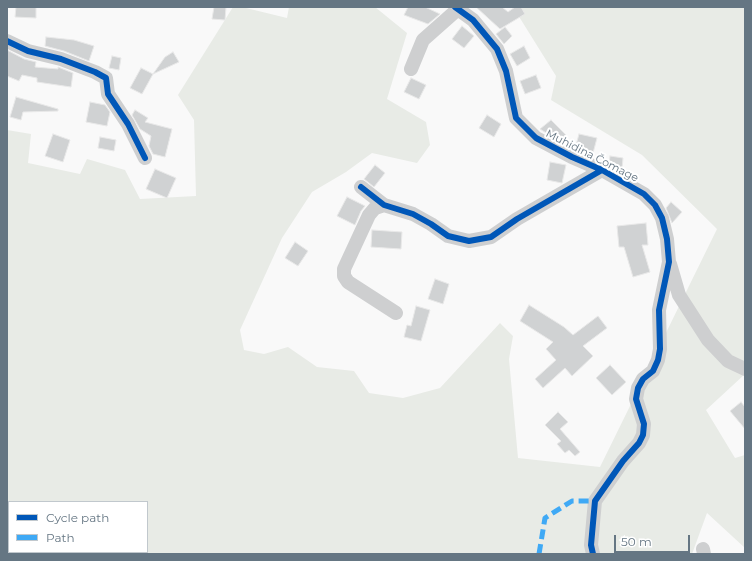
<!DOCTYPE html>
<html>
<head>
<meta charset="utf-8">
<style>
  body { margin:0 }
  #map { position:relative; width:752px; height:561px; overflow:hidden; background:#f9f9f9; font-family:Montserrat,sans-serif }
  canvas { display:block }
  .frame { position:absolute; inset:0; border:8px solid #657683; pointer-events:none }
  .legend { position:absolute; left:8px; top:501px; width:140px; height:52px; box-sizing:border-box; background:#fff; border:1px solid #c1c8cd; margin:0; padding:5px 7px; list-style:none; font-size:12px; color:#657683 }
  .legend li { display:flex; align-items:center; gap:8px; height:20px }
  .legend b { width:20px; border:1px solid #c1c8cd }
  .scale { position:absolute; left:614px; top:535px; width:76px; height:18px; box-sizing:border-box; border:2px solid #657683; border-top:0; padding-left:5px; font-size:12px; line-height:14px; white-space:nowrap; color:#657683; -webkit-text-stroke:3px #fff; paint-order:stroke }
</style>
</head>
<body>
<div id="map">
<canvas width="752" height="561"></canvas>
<div class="frame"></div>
<ul class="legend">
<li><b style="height:5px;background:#0057b8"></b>Cycle path</li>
<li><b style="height:5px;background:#3fa9f5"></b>Path</li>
</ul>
<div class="scale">50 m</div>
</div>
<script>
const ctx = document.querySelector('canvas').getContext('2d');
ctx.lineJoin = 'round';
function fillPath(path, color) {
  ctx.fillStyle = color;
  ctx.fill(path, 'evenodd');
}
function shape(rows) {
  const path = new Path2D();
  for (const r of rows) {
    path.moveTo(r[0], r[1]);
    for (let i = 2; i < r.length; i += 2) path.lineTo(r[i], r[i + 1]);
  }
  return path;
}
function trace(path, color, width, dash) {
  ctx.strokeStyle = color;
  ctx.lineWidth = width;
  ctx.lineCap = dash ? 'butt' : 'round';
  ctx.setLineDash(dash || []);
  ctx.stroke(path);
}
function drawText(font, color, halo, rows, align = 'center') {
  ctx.font = font + ' Montserrat,sans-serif';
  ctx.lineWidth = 4;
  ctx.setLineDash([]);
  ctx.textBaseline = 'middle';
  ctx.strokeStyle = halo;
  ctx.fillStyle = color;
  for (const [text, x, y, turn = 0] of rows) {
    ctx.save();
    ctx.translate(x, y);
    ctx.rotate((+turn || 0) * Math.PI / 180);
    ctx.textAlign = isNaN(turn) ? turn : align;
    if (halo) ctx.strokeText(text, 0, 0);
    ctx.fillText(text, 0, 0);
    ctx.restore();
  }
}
const green = shape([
  [233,7,242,7,287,18,289,7,375,7,407,33,387,99,426,122,430,145,417,163,372,153,346,172,312,192,282,238,240,330,244,350,264,354,288,347,317,367,354,371,369,393,403,398,440,388,500,323,513,336,509,359,518,458,600,467,717,229,642,155,551,100,556,76,513,7,745,7,745,374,706,410,735,458,745,455,745,548,707,513,692,554,7,554,7,130,31,134,28,163,80,174,87,159,125,170,140,199,196,196,194,120,178,95],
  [9,502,147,502,147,552,9,552]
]);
const building = shape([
  [16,7,36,7,36,18,15,17,16,7],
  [214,7,226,7,225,20,212,19,214,7],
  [408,7,425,7,440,14,428,24,404,15,408,7],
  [476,7,502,7,508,12,515,7,521,7,525,14,500,29,476,7],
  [462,26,474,36,464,48,452,39,462,26],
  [505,27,512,36,504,44,496,34,505,27],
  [46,37,74,40,94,46,89,61,64,51,45,46,46,37],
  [524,46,530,58,517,66,510,54,524,46],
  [7,50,24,59,36,62,35,67,58,69,58,67,73,73,71,87,37,82,37,78,22,75,19,81,7,76,7,50],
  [173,52,179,62,153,74,165,57,173,52],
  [112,56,121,58,119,70,109,68,112,56],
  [141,68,153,74,142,94,130,88,141,68],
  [536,75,541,88,525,94,520,81,536,75],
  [411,78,426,85,419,99,404,92,411,78],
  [16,97,58,109,58,111,23,112,21,120,10,117,16,97],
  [90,102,105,105,110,112,107,126,86,122,90,102],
  [135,110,148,118,145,122,172,129,165,157,153,154,149,146,151,136,140,129,132,115,135,110],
  [487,115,501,124,494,137,479,128,487,115],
  [551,120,566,135,559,141,540,129,551,120],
  [53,134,70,140,63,162,45,156,53,134],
  [579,134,597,138,592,157,575,149,579,134],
  [100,137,116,140,114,151,98,148,100,137],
  [610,156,623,158,622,169,615,168,609,164,610,156],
  [550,162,566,165,562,183,547,180,550,162],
  [375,165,385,173,374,187,364,179,375,165],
  [155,169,176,178,167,198,146,189,155,169],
  [347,197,365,206,361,211,355,225,337,216,347,197],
  [671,202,682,212,672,223,666,208,671,202],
  [646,223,648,245,642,245,650,272,633,277,624,247,619,247,617,226,646,223],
  [372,230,402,232,401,249,371,247,372,230],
  [295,242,308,251,298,266,285,258,295,242],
  [435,279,449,284,443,304,428,299,435,279],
  [529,305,564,327,573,335,598,316,607,328,583,346,593,356,572,376,565,368,543,388,535,379,556,360,546,349,553,342,520,321,529,305],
  [416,306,430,310,421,341,404,337,407,325,411,326,416,306],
  [610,365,626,382,612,395,596,378,610,365],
  [741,402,745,407,745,429,730,411,741,402],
  [558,412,568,422,560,429,580,452,575,456,569,450,565,453,557,444,561,441,545,425,558,412]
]);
const minor = shape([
  [455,7,473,20,497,49,506,71,516,118,536,138,572,157,602,170,644,194,655,205,662,218,667,239,669,262,659,310,660,349,658,360,653,371,643,379,638,388,636,399,644,424,643,435,639,443,623,461,595,501,591,545,593,554],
  [7,41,28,51,61,59,95,72,106,78,108,94,128,124,145,158],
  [411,69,423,40,458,9],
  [361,187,384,205,413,214,431,224,448,236,469,241,491,237,517,219,602,170],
  [384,205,375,208,369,215,344,269,344,276,348,282,396,313],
  [670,264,679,295,708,340,728,361,745,369],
  [703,549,704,554]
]);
const quiet = shape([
  [539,554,545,518,572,501,595,501]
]);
const cycleway = shape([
  [455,7,473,20,497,49,506,71,516,118,536,138,572,157,602,170,644,194,655,205,662,218,667,239,669,262,659,310,660,349,658,360,653,371,643,379,638,388,636,399,644,424,643,435,639,443,623,461,595,501,591,545,593,554],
  [7,41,28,51,61,59,95,72,106,78,108,94,128,124,145,158],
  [361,187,384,205,413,214,431,224,448,236,469,241,491,237,517,219,602,170]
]);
const streetNames = [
  ["Muhidina Čomage",592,156,27]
];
fillPath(green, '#e8ebe6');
fillPath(building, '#d0d2d3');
trace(building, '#e8e8e8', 1);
trace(minor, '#cecfd0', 14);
trace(quiet, '#3fa9f5', 5, [10, 5]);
trace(cycleway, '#0057b8', 6);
drawText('11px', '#657683', '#fff', streetNames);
</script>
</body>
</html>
